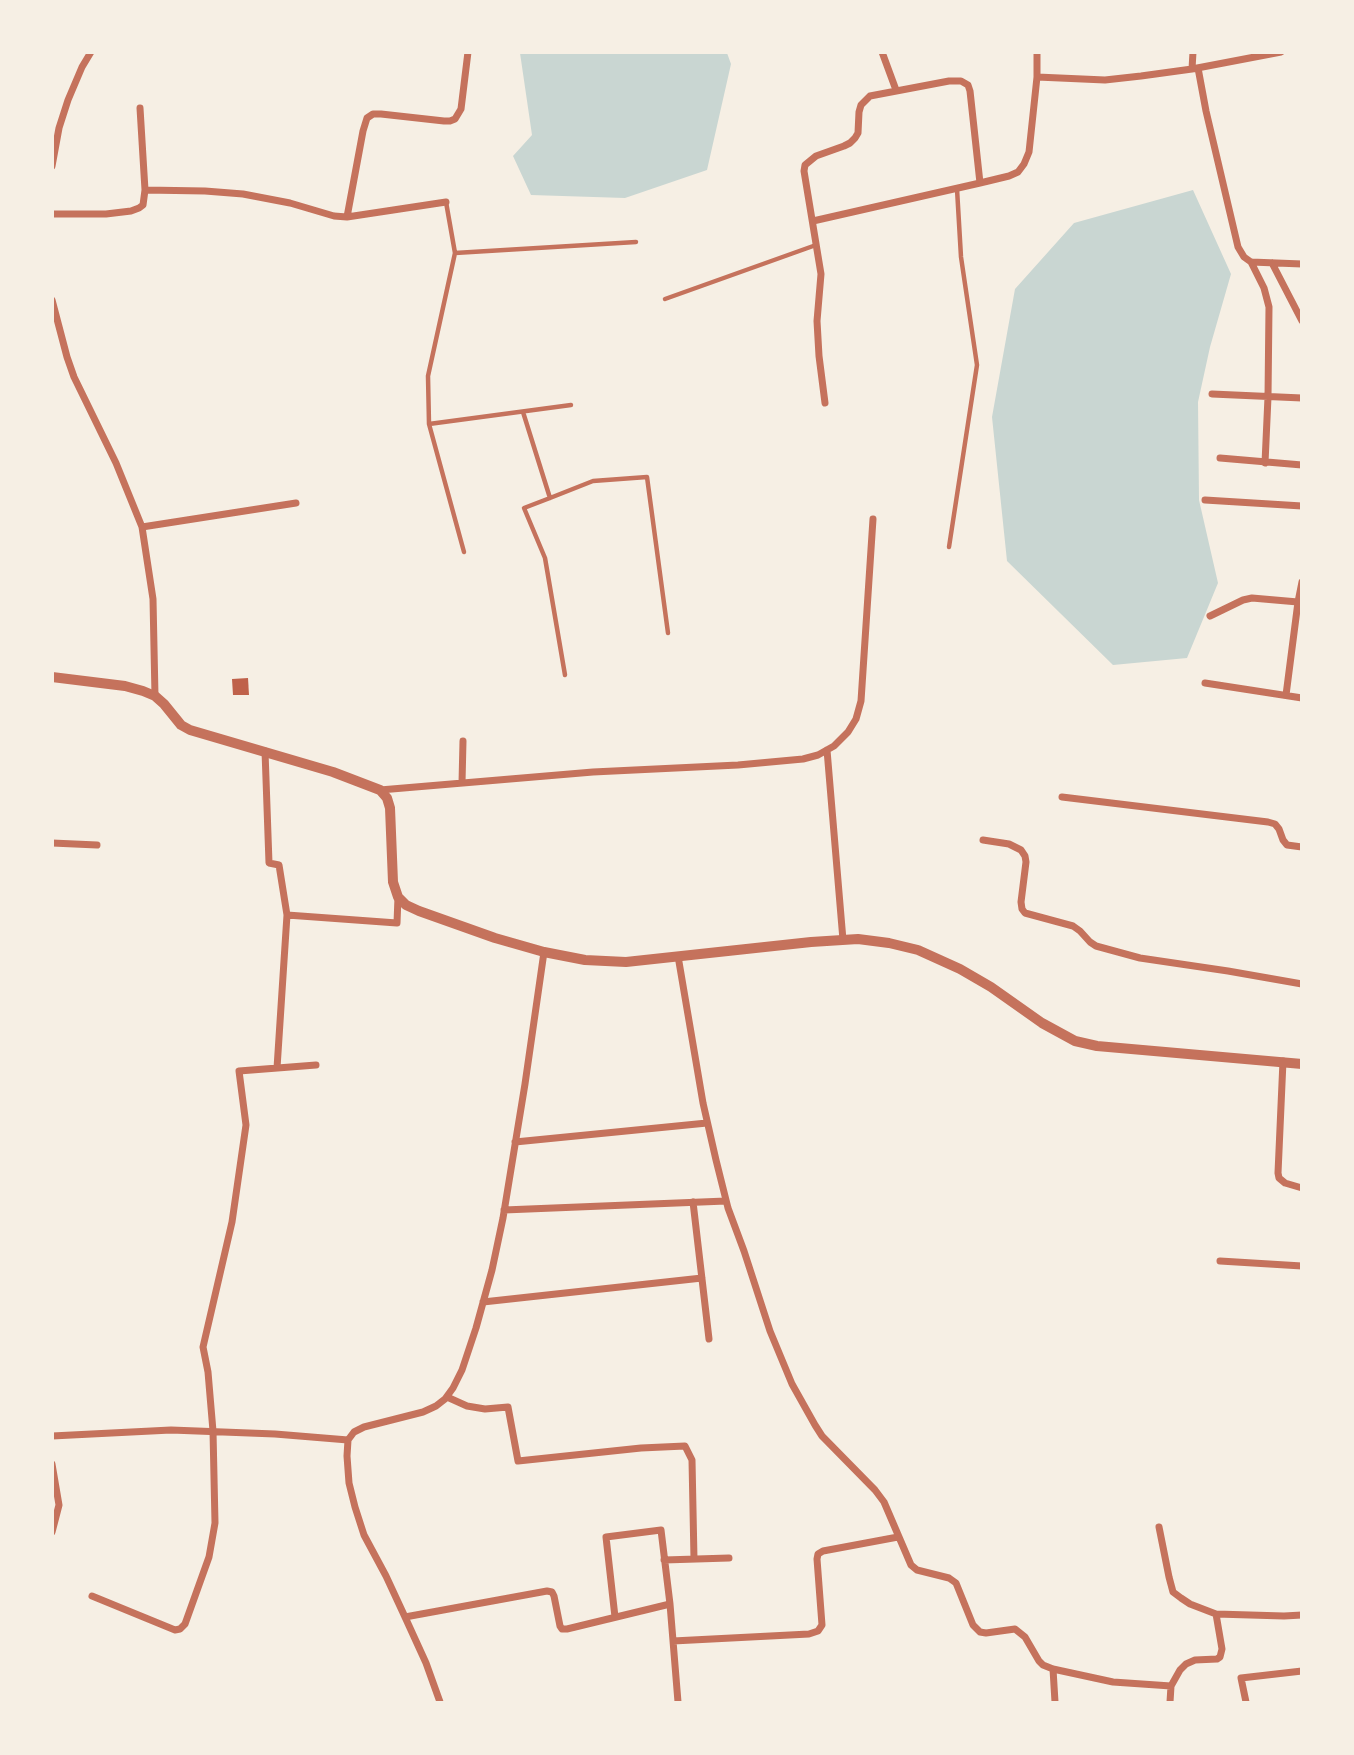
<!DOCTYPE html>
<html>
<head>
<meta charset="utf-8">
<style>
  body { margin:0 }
  #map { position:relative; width:1354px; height:1755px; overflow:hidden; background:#f6efe4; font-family:"Alegreya Sans",sans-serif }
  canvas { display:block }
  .frame { position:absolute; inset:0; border:54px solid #f6efe4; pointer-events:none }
</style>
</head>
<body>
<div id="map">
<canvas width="1354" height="1755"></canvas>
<div class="frame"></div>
</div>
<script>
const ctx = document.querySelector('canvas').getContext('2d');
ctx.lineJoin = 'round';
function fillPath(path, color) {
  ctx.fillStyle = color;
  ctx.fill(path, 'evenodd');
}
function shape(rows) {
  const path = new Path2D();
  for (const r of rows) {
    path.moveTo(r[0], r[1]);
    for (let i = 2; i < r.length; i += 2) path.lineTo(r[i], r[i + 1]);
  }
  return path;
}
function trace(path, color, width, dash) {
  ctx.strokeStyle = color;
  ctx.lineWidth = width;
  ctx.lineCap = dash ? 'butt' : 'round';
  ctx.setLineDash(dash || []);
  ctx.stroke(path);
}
const water = shape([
  [520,53,727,53,731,64,707,170,625,198,531,195,513,156,532,135],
  [1193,190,1231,274,1210,347,1198,402,1199,500,1218,583,1187,658,1113,665,1007,561,992,417,1015,289,1074,223]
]);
const building = shape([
  [248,678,249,695,233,695,232,679]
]);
const service = shape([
  [446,202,455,253,428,376,429,424,464,552],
  [455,253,636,242],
  [665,299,816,245],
  [523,412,550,498],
  [429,424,571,405],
  [949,547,977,365,961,257,957,189],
  [565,675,545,558,524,508,550,498,593,481,647,477,668,633]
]);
const minor = shape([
  [882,52,896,90],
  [1198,68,1206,111,1238,247,1244,257,1251,262,1302,264],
  [1192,69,1193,52],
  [1037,77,1105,80,1141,76,1192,69,1281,52],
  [140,108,145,190],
  [52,166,59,128,68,100,82,67,91,52],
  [52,214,106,214,131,211,139,208,143,205,145,190,205,191,243,194,290,203,334,216,347,217,363,131,367,118,373,114,381,114,444,121,450,121,455,119,461,109,468,52],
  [347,217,446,202],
  [813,221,980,183],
  [1251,262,1264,288,1269,307,1268,397,1265,463],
  [1272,263,1302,321],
  [52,300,67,357,74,377,116,463,142,527,153,599,155,696],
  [1212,394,1302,398],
  [825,403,819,356,817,321,821,274,804,171,805,165,816,156,844,146,850,143,855,138,858,133,859,112,861,105,870,96,949,81,961,81,968,85,970,91,980,183,1009,176,1018,172,1024,164,1029,152,1037,77,1037,52],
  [1220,458,1302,465],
  [1205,500,1302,506],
  [142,527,296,503],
  [1301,603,1298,602,1302,582],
  [1210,616,1243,600,1252,598,1298,602,1286,695],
  [1205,683,1302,698],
  [827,750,843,940],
  [265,751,269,863,279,865,287,915],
  [462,783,463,741],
  [380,790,593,772,738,765,803,759,818,755,834,746,848,732,856,719,861,701,873,519],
  [1062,797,1268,822,1275,824,1279,829,1283,840,1287,845,1302,847],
  [983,840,1009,844,1021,850,1025,856,1026,862,1021,902,1022,909,1025,913,1073,926,1080,931,1090,942,1096,946,1140,958,1228,971,1302,984],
  [52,843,97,845],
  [678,956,703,1103,716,1160,728,1208,744,1251,770,1331,792,1384,815,1425,822,1436,875,1490,884,1502,911,1565,917,1570,949,1578,956,1583,973,1625,980,1632,986,1633,1015,1629,1025,1637,1039,1661,1043,1665,1053,1669,1113,1682,1171,1686,1180,1670,1186,1664,1195,1660,1217,1659,1220,1657,1222,1649,1216,1614],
  [1283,1061,1278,1173,1279,1178,1285,1183,1302,1188],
  [277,1068,287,915,397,923,398,897],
  [515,1142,707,1123],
  [693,1202,709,1339],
  [504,1210,726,1201],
  [1220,1261,1302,1266],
  [483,1302,702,1278],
  [447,1397,467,1406,485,1409,508,1407,518,1461,641,1448,685,1446,692,1460,694,1559],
  [52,1436,171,1430,275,1434,348,1440],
  [52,1464,59,1505,52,1532],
  [1159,1527,1169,1577,1173,1592,1181,1598,1190,1604,1216,1614,1284,1616,1302,1615],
  [664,1560,729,1558],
  [92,1596,175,1630,180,1629,185,1624,209,1557,215,1523,213,1431,208,1372,203,1347,232,1222,246,1125,239,1071,316,1065],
  [405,1617,547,1591,552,1592,554,1596,560,1626,562,1629,567,1629,670,1604],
  [615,1617,606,1537,661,1530,670,1604,678,1702],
  [673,1641,809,1634,818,1631,822,1625,817,1559,818,1554,823,1551,898,1537],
  [1053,1669,1055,1702],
  [440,1702,426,1663,405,1617,386,1576,364,1535,355,1507,349,1483,347,1456,348,1440,354,1432,364,1427,423,1412,436,1406,445,1399,453,1388,462,1370,476,1328,492,1270,503,1218,525,1084,544,952],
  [1170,1702,1171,1686],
  [1246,1702,1241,1678,1302,1671]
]);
const tertiary = shape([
  [52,677,125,686,143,691,155,696,164,704,181,725,190,730,333,772,380,790,387,798,390,808,393,882,398,897,406,905,419,911,495,938,544,952,585,960,626,962,811,942,858,939,889,943,918,950,960,969,991,987,1042,1023,1075,1041,1097,1046,1302,1064]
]);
fillPath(water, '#c9d6d2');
fillPath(building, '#bf614a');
trace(service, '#c5725c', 4.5);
trace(minor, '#c5725c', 7);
trace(tertiary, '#c5725c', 10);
</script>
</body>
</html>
